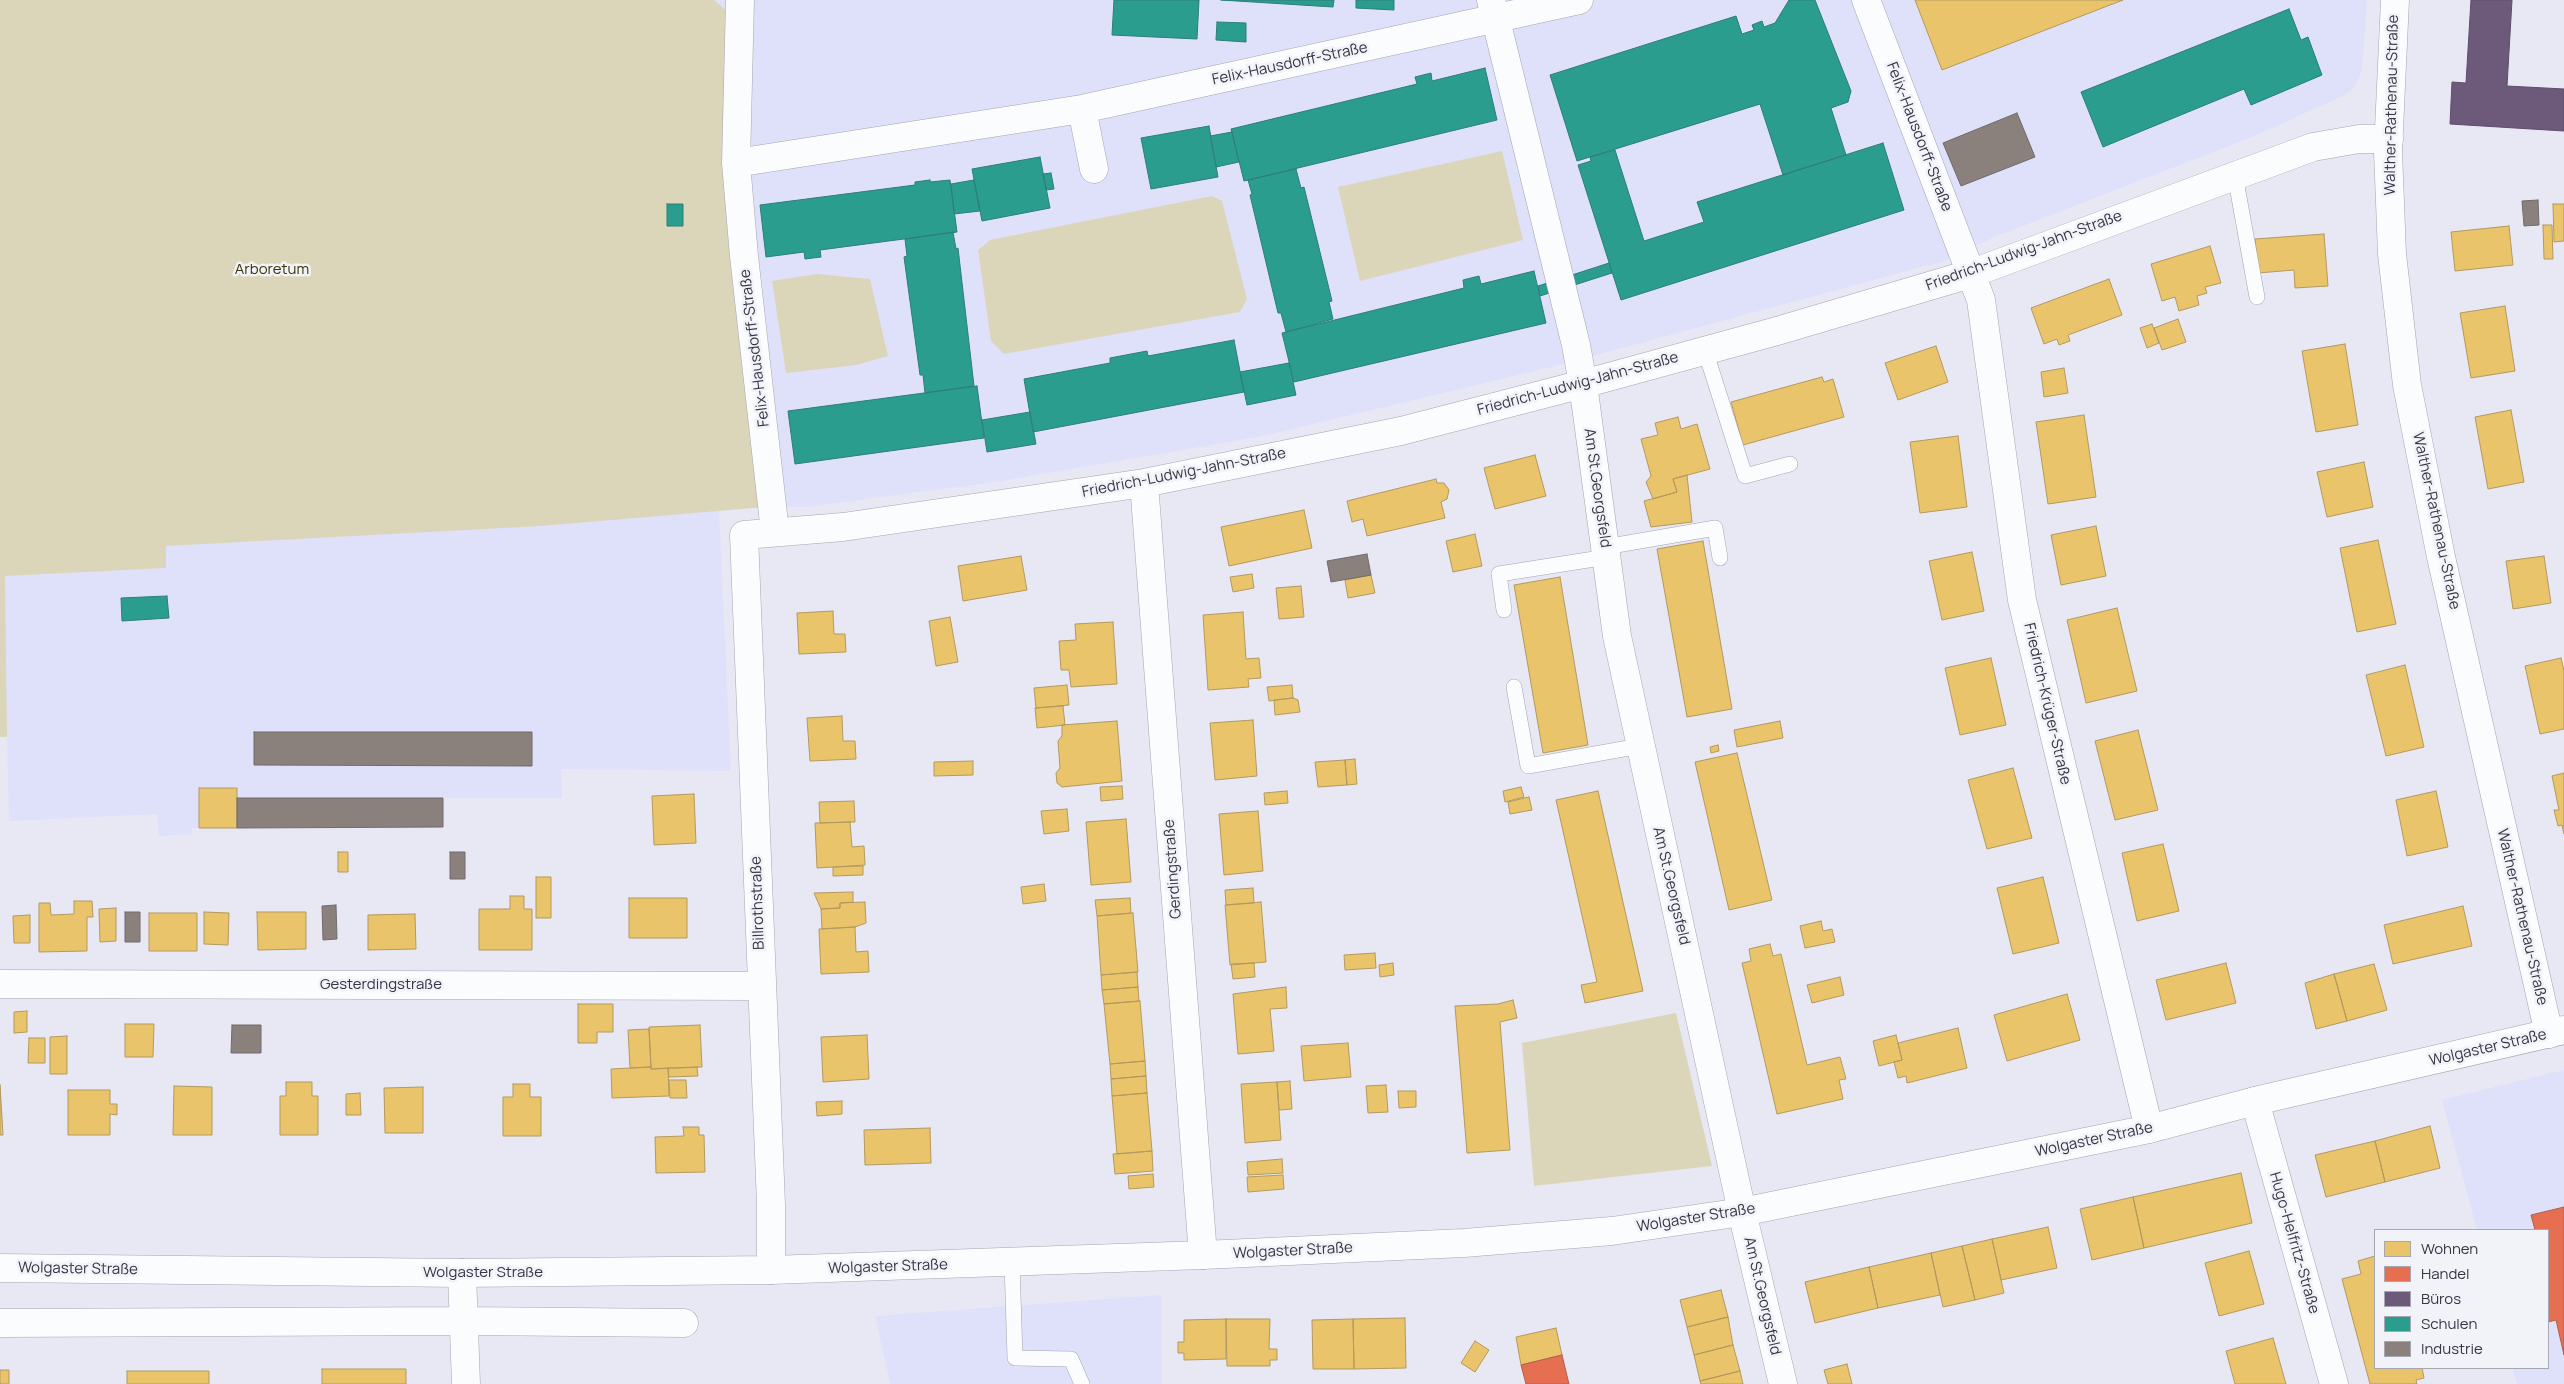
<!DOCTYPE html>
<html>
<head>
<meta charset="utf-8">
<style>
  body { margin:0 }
  #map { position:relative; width:2564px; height:1384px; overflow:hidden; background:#e7e8f4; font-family:Manrope,sans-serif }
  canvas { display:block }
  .legend { position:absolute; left:2374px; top:1229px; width:175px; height:140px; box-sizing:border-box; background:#f2f2f9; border:1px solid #a6a7b1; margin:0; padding:6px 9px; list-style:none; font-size:15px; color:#353644 }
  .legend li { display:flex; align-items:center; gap:10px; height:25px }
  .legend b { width:25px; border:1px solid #a6a7b1 }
</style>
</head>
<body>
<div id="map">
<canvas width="2564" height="1384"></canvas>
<ul class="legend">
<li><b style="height:14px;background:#e9c46a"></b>Wohnen</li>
<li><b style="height:14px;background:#e76f51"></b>Handel</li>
<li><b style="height:14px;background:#6d597a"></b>Büros</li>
<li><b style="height:14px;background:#2a9d8f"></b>Schulen</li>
<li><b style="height:14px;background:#8a817c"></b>Industrie</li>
</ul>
</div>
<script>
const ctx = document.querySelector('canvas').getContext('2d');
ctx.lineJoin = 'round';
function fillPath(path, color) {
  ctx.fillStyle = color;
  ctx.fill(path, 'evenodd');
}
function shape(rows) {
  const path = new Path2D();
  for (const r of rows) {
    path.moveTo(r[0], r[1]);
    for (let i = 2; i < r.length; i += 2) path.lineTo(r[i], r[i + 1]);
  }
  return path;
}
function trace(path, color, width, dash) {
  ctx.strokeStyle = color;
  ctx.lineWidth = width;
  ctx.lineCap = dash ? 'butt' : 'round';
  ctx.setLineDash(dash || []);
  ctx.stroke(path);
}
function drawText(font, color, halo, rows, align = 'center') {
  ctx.font = font + ' Manrope,sans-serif';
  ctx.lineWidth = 5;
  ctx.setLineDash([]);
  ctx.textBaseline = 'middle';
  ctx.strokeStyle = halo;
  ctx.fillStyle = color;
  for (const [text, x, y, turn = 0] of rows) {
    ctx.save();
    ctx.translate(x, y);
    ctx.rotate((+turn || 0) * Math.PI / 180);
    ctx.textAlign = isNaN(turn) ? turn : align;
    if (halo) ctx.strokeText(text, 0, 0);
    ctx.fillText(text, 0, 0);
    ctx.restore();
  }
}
const built = shape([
  [0,0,2367,0,2362,70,2356,85,2347,94,2252,137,1997,236,1944,261,1548,368,1263,436,1002,481,806,507,765,507,719,510,731,771,561,769,562,798,443,798,443,827,192,828,192,834,159,836,157,814,9,821,7,737,0,737],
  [2564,1070,2564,1384,2517,1384,2512,1368,2548,1368,2548,1230,2477,1230,2442,1100],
  [1161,1295,1162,1384,890,1384,875,1316]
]);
const green = shape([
  [0,0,714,0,730,14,730,256,765,507,541,526,166,546,166,568,5,576,7,737,0,737],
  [1502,151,1523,240,1360,281,1338,187],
  [1212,196,1222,201,1247,299,1240,312,1004,354,991,341,978,250,990,240],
  [817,274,870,279,888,356,856,365,786,373,772,281],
  [1676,1013,1712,1166,1534,1186,1522,1043]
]);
const homes = shape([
  [1915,0,2123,0,1942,70,1915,0],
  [2553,204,2564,204,2564,241,2554,242,2553,204],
  [2543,225,2552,225,2553,259,2544,259,2543,225],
  [2509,226,2513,265,2455,271,2451,232,2509,226],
  [2324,234,2328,286,2295,288,2294,270,2258,273,2255,239,2324,234],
  [2210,246,2221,283,2205,287,2207,293,2197,296,2199,305,2179,311,2175,297,2162,301,2151,264,2210,246],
  [2109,279,2122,315,2068,335,2070,341,2059,345,2057,339,2044,344,2031,308,2109,279],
  [2505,306,2515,371,2471,378,2460,313,2505,306],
  [2178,319,2186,342,2162,350,2154,328,2178,319],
  [2152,324,2159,343,2147,348,2140,328,2152,324],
  [2345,344,2358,425,2316,432,2302,351,2345,344],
  [1936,346,1948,382,1898,400,1885,363,1936,346],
  [2064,368,2068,393,2044,397,2041,372,2064,368],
  [1822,377,1824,382,1833,379,1844,417,1743,445,1731,402,1822,377],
  [2511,410,2524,482,2488,489,2475,417,2511,410],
  [2084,415,2096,497,2048,504,2036,422,2084,415],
  [1678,417,1681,429,1697,424,1710,469,1673,479,1677,492,1653,499,1646,482,1651,476,1641,439,1658,435,1655,423,1678,417],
  [1958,436,1967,507,1920,513,1910,442,1958,436],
  [1535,455,1546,496,1495,509,1484,468,1535,455],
  [2364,462,2373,507,2327,517,2317,472,2364,462],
  [1687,475,1692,522,1651,527,1644,501,1677,492,1673,479,1687,475],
  [1436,479,1437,483,1444,483,1449,490,1447,499,1441,502,1445,518,1367,536,1363,519,1352,522,1347,501,1436,479],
  [1304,510,1312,548,1229,566,1221,527,1304,510],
  [2096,526,2106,576,2061,585,2051,535,2096,526],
  [1475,534,1482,566,1453,572,1446,541,1475,534],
  [2378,540,2396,624,2357,632,2340,548,2378,540],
  [1703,541,1732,709,1687,717,1657,549,1703,541],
  [1972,552,1984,611,1942,620,1929,561,1972,552],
  [1021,556,1027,590,963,601,958,566,1021,556],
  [2544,556,2551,603,2513,609,2506,561,2544,556],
  [1252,574,1254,588,1233,592,1230,577,1252,574],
  [1371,575,1375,593,1348,598,1345,580,1371,575],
  [1560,577,1588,745,1543,753,1514,585,1560,577],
  [1301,586,1304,617,1279,619,1276,588,1301,586],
  [2117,608,2137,691,2086,703,2067,620,2117,608],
  [833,611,834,634,845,634,846,652,799,654,797,613,833,611],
  [1243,612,1246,659,1259,658,1261,678,1248,679,1249,687,1208,690,1203,615,1243,612],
  [950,617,958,662,936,666,929,621,950,617],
  [1113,622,1117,684,1071,687,1069,670,1061,670,1059,641,1076,640,1075,624,1113,622],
  [1991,658,2006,725,1960,735,1945,668,1991,658],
  [2561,658,2564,671,2564,729,2540,734,2525,666,2561,658],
  [2405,665,2424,747,2386,756,2366,675,2405,665],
  [1067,685,1069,705,1036,708,1034,688,1067,685],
  [1292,685,1293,698,1269,701,1267,687,1292,685],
  [1293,698,1298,700,1300,712,1275,715,1274,700,1293,698],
  [1063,706,1065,725,1037,728,1035,708,1063,706],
  [842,716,843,741,855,741,856,759,810,761,807,718,842,716],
  [1253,720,1257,776,1215,780,1210,723,1253,720],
  [1117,721,1122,781,1062,787,1057,783,1056,773,1060,768,1058,741,1062,736,1062,725,1117,721],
  [1780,721,1783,738,1737,747,1734,730,1780,721],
  [2138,730,2158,810,2115,820,2095,741,2138,730],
  [1718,745,1719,751,1711,753,1710,747,1718,745],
  [1737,753,1772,900,1729,910,1695,762,1737,753],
  [1355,759,1357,784,1347,785,1345,760,1355,759],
  [1345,760,1347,785,1318,787,1315,762,1345,760],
  [973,761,973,775,934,776,934,762,973,761],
  [2013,768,2032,838,1987,849,1968,780,2013,768],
  [2564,773,2564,834,2562,825,2558,826,2554,810,2559,810,2552,776,2564,773],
  [1122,786,1123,799,1101,801,1100,787,1122,786],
  [1521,787,1524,797,1505,802,1503,791,1521,787],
  [199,788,237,788,237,828,199,828,199,788],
  [1287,791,1288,803,1265,805,1264,793,1287,791],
  [1598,791,1643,991,1585,1003,1581,985,1597,982,1556,800,1598,791],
  [2436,791,2448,847,2407,856,2396,800,2436,791],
  [694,794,696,843,654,845,652,796,694,794],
  [1529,797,1532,810,1510,814,1508,802,1529,797],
  [854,801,855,822,820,823,819,802,854,801],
  [1067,809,1069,831,1044,834,1041,811,1067,809],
  [1258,811,1263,871,1224,875,1219,814,1258,811],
  [1126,819,1131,882,1091,885,1086,822,1126,819],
  [850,822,852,847,864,846,865,865,817,868,815,823,850,822],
  [2163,844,2179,911,2137,921,2122,853,2163,844],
  [338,852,348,852,348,872,338,872,338,852],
  [863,866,863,875,833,876,833,867,863,866],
  [536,877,551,877,551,918,536,918,536,877],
  [2043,877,2059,943,2013,954,1997,888,2043,877],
  [1044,884,1046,901,1023,904,1021,887,1044,884],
  [1253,888,1254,903,1226,905,1225,890,1253,888],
  [853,892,853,902,840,903,840,908,821,909,814,893,853,892],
  [510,896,524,896,524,909,532,909,532,950,479,950,479,909,510,909,510,896],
  [629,898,687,898,687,938,629,938,629,898],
  [1130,898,1131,913,1097,916,1095,900,1130,898],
  [74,901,92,901,93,917,87,917,87,951,39,952,39,903,50,903,51,915,74,914,74,901],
  [865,902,866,923,855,927,822,929,821,909,840,908,840,903,865,902],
  [1261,902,1266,962,1230,965,1225,905,1261,902],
  [2463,906,2472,946,2393,964,2384,925,2463,906],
  [116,908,116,941,100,942,99,909,116,908],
  [204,912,229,913,228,945,204,944,204,912],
  [257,912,306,912,306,949,258,950,257,912],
  [149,913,197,913,197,951,149,951,149,913],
  [1133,913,1138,972,1101,975,1097,916,1133,913],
  [415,914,416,949,368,950,368,915,415,914],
  [30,915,30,943,14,943,13,916,30,915],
  [1821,921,1823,931,1832,929,1835,942,1805,948,1800,926,1821,921],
  [855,927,856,952,868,951,869,972,821,974,819,929,855,927],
  [1770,944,1773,956,1781,954,1807,1065,1840,1057,1846,1079,1839,1080,1843,1099,1777,1114,1742,963,1751,961,1749,949,1770,944],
  [1375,953,1376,968,1345,970,1344,955,1375,953],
  [1254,963,1255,977,1233,979,1231,964,1254,963],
  [1393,963,1394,975,1380,977,1379,965,1393,963],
  [2226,963,2236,1003,2166,1020,2156,980,2226,963],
  [2374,964,2387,1010,2347,1021,2334,974,2374,964],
  [1137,972,1138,987,1102,990,1101,975,1137,972],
  [2334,974,2347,1021,2316,1029,2305,983,2334,974],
  [1840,977,1844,995,1812,1003,1807,985,1840,977],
  [1138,987,1139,1001,1104,1004,1102,990,1138,987],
  [1286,987,1287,1008,1270,1009,1274,1051,1238,1054,1233,994,1286,987],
  [2067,994,2080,1040,2007,1061,1994,1015,2067,994],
  [1513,1000,1517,1018,1500,1022,1510,1150,1467,1153,1455,1006,1498,1004,1513,1000],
  [1140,1001,1145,1061,1110,1064,1104,1004,1140,1001],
  [578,1004,613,1004,613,1032,597,1032,597,1043,578,1043,578,1004],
  [27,1011,27,1032,14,1033,14,1012,27,1011],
  [125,1024,154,1024,153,1057,125,1057,125,1024],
  [700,1025,702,1067,651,1069,649,1027,700,1025],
  [1958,1028,1967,1068,1907,1083,1906,1076,1898,1078,1894,1062,1902,1060,1898,1043,1958,1028],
  [649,1029,651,1067,630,1068,628,1030,649,1029],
  [867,1035,869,1079,823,1082,821,1037,867,1035],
  [1896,1035,1902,1060,1879,1066,1873,1041,1896,1035],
  [67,1036,67,1074,50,1074,50,1037,67,1036],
  [29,1038,45,1038,45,1063,28,1063,29,1038],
  [1348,1043,1351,1077,1304,1081,1301,1046,1348,1043],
  [1145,1061,1146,1076,1111,1079,1110,1064,1145,1061],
  [651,1067,651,1069,668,1068,669,1096,612,1098,611,1069,651,1067],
  [697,1067,698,1076,669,1077,668,1068,697,1067],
  [1146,1076,1147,1093,1112,1096,1111,1079,1146,1076],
  [669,1080,686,1080,687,1098,670,1098,669,1080],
  [1290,1081,1292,1109,1279,1110,1277,1082,1290,1081],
  [286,1082,312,1082,312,1096,318,1096,318,1135,280,1135,280,1096,286,1096,286,1082],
  [1277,1082,1281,1140,1245,1143,1241,1084,1277,1082],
  [513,1084,530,1084,530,1097,541,1097,541,1136,503,1136,503,1097,513,1097,513,1084],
  [0,1085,3,1135,0,1135,0,1085],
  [1386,1085,1388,1112,1368,1113,1366,1086,1386,1085],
  [174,1086,212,1087,212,1135,173,1135,174,1086],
  [423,1087,423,1133,385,1133,384,1088,423,1087],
  [68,1090,110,1090,110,1104,117,1104,117,1115,110,1114,110,1135,68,1135,68,1090],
  [1398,1091,1416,1091,1416,1107,1399,1108,1398,1091],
  [360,1093,361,1115,346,1115,346,1094,360,1093],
  [1147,1093,1152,1151,1117,1154,1112,1096,1147,1093],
  [842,1101,842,1114,817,1116,816,1102,842,1101],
  [2430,1126,2440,1168,2385,1182,2375,1141,2430,1126],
  [683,1127,699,1127,699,1135,704,1135,705,1172,656,1173,655,1137,684,1136,683,1127],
  [930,1128,931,1163,865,1165,864,1130,930,1128],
  [2375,1141,2385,1182,2326,1197,2315,1155,2375,1141],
  [1152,1151,1153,1171,1115,1174,1113,1154,1152,1151],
  [1282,1159,1283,1173,1248,1175,1247,1162,1282,1159],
  [2241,1173,2252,1223,2144,1248,2133,1197,2241,1173],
  [1153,1174,1154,1187,1129,1189,1128,1176,1153,1174],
  [1283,1175,1284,1189,1248,1192,1247,1177,1283,1175],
  [2133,1197,2144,1248,2092,1260,2080,1209,2133,1197],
  [2048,1227,2057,1268,2001,1280,1992,1239,2048,1227],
  [1992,1239,2004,1293,1975,1300,1962,1246,1992,1239],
  [1962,1246,1975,1300,1943,1307,1931,1253,1962,1246],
  [2249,1251,2264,1304,2219,1316,2205,1263,2249,1251],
  [1931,1253,1940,1295,1878,1308,1869,1267,1931,1253],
  [2375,1256,2375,1368,2422,1368,2424,1378,2416,1380,2417,1384,2370,1384,2342,1279,2361,1274,2358,1261,2375,1256],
  [1869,1267,1878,1308,1815,1323,1805,1282,1869,1267],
  [1721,1290,1728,1317,1687,1327,1680,1300,1721,1290],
  [1728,1317,1733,1345,1694,1355,1687,1327,1728,1317],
  [1405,1318,1406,1368,1354,1369,1353,1319,1405,1318],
  [1226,1319,1226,1359,1184,1360,1184,1353,1178,1353,1178,1342,1184,1342,1184,1320,1226,1319],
  [1226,1319,1270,1319,1269,1349,1277,1349,1277,1360,1270,1360,1270,1366,1227,1366,1226,1319],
  [1353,1319,1354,1369,1313,1369,1312,1320,1353,1319],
  [1556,1328,1562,1355,1521,1365,1516,1337,1556,1328],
  [2273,1338,2286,1384,2235,1384,2226,1351,2273,1338],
  [1475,1341,1489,1350,1475,1372,1461,1363,1475,1341],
  [1733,1345,1740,1371,1700,1381,1694,1355,1733,1345],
  [1847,1364,1852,1384,1828,1384,1824,1370,1847,1364],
  [322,1369,406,1369,406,1384,322,1384,322,1369],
  [0,1370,9,1370,9,1384,0,1384,0,1370],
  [127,1371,209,1371,209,1384,127,1384,127,1371],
  [1740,1371,1743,1384,1701,1384,1700,1381,1740,1371]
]);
const shops = shape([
  [2564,1207,2564,1355,2556,1320,2548,1322,2548,1230,2535,1230,2531,1215,2564,1207],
  [1562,1355,1569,1384,1526,1384,1521,1365,1562,1355]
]);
const offices = shape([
  [2471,0,2512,0,2507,86,2564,89,2564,131,2450,124,2452,82,2466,83,2471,0]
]);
const schools = shape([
  [1114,0,1199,0,1197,39,1112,35,1114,0],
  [1221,0,1334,0,1333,7,1221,0],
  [1356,0,1394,0,1394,10,1356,8,1356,0],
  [1789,0,1815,0,1851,91,1848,102,1831,108,1846,155,1783,175,1760,104,1577,161,1550,75,1736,16,1742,34,1754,30,1752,25,1762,21,1764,27,1775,23,1789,0],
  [2289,9,2301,40,2308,37,2322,75,2251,105,2244,89,2103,147,2081,92,2289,9],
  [1217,22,1246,23,1246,42,1216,40,1217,22],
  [1485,68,1497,120,1244,181,1231,129,1417,84,1415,77,1431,73,1432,81,1485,68],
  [1209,126,1218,177,1151,189,1141,138,1209,126],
  [1232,132,1239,162,1216,167,1210,136,1232,132],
  [1883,143,1904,210,1621,300,1578,165,1591,161,1590,157,1615,150,1644,241,1704,222,1697,202,1883,143],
  [1040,157,1050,208,982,221,972,169,1040,157],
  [1296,169,1301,188,1304,187,1332,301,1329,302,1333,319,1286,332,1281,313,1278,313,1250,195,1252,194,1248,180,1296,169],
  [1051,173,1054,189,1046,190,1043,174,1051,173],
  [930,180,930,182,950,180,957,232,820,250,821,257,805,259,804,252,766,257,760,205,915,185,915,182,930,180],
  [974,180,980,211,954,214,951,184,974,180],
  [667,204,683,204,683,226,667,226,667,204],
  [953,232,956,249,958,248,974,386,925,393,923,375,920,375,904,257,907,256,905,239,953,232],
  [1609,263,1612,273,1540,296,1538,286,1609,263],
  [1534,271,1546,323,1294,382,1282,333,1464,288,1463,280,1479,276,1481,284,1534,271],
  [1234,340,1244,392,1033,432,1024,379,1110,363,1110,358,1147,351,1148,356,1234,340],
  [1289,363,1296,395,1247,405,1240,372,1289,363],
  [977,386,984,438,795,464,788,411,977,386],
  [1030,412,1036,444,987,452,982,420,1030,412],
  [167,596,169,618,122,621,121,598,167,596]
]);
const industry = shape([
  [2017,113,2035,157,1961,186,1943,143,2017,113],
  [2538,200,2539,225,2524,226,2522,201,2538,200],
  [1367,554,1371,575,1331,582,1327,561,1367,554],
  [254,732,532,732,532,766,254,765,254,732],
  [237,798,443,798,443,827,237,828,237,798],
  [450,852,465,852,465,879,450,879,450,852],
  [336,905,337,939,323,940,322,906,336,905],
  [125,912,140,912,140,942,125,942,125,912],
  [232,1025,261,1025,261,1053,231,1053,232,1025]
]);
const service = shape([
  [2235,175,2257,297],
  [1705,350,1745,476,1790,464],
  [1605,547,1715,528,1720,558],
  [1504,610,1499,574,1607,557],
  [1514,687,1528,766,1640,746],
  [1012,1263,1015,1358,1071,1359,1082,1384]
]);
const minor = shape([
  [740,0,736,163,744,256,775,532],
  [1491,0,1576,345,1583,384,1617,636,1742,1212,1783,1384],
  [1866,0,1981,300,2022,600,2149,1129],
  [1082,109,1094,169],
  [736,163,1082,109,1579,0],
  [1144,483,1203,1255],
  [0,984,761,986],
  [2255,1101,2334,1384],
  [771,1270,771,1204,744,535,843,527,1144,483,1401,431,1583,384,1777,331,1970,274,2313,147,2359,139,2389,139],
  [462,1273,466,1384],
  [0,1323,465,1321,684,1323]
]);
const tertiary = shape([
  [2395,0,2388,151,2392,254,2407,385,2441,557,2549,1034]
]);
const secondary = shape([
  [0,1268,462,1273,771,1270,1203,1255,1464,1243,1612,1231,1742,1212,2149,1129,2255,1101,2564,1030]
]);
const streetNames = [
  ["Felix-Hausdorff-Straße",1290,64,-12],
  ["Walther-Rathenau-Straße",2392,105,-89],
  ["Felix-Hausdorff-Straße",1919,137,69],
  ["Friedrich-Ludwig-Jahn-Straße",2024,251,-20],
  ["Felix-Hausdorff-Straße",755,348,-97],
  ["Friedrich-Ludwig-Jahn-Straße",1578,384,-15],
  ["Friedrich-Ludwig-Jahn-Straße",1184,473,-11],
  ["Am St.Georgsfeld",1597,488,82],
  ["Walther-Rathenau-Straße",2436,521,78],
  ["Friedrich-Krüger-Straße",2047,704,77],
  ["Gerdingstraße",1173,869,-94],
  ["Am St.Georgsfeld",1671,886,77],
  ["Billrothstraße",758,903,-92],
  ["Walther-Rathenau-Straße",2522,917,77],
  ["Gesterdingstraße",381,985],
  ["Wolgaster Straße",2488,1048,-13],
  ["Wolgaster Straße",2094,1140,-12],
  ["Wolgaster Straße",1696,1218,-9],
  ["Hugo-Helfritz-Straße",2294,1243,74],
  ["Wolgaster Straße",1293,1251,-3],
  ["Wolgaster Straße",888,1267,-2],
  ["Wolgaster Straße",78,1269,1],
  ["Wolgaster Straße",483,1273],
  ["Am St.Georgsfeld",1762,1296,77]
];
const parkNames = [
  ["Arboretum",272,270]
];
fillPath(built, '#dfe1fa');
fillPath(green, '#dbd6b9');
fillPath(homes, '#e9c46a');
trace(homes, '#b3995f', 1);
fillPath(shops, '#e76f51');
trace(shops, '#b25e4d', 1);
fillPath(offices, '#6d597a');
trace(offices, '#5c4e6a', 1);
fillPath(schools, '#2a9d8f');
trace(schools, '#2d7e78', 1);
fillPath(industry, '#8a817c');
trace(industry, '#706a6b', 1);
trace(service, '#a4a5b0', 16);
trace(minor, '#a4a5b0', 29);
trace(tertiary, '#a4a5b0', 29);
trace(secondary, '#a4a5b0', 29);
trace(service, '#fbfcfd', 15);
trace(minor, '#fbfcfd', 28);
trace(tertiary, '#fbfcfd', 28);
trace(secondary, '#fbfcfd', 28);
drawText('15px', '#353644', '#f2f2f9', streetNames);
drawText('15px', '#3b3404', '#f2f2f9', parkNames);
</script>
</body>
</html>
